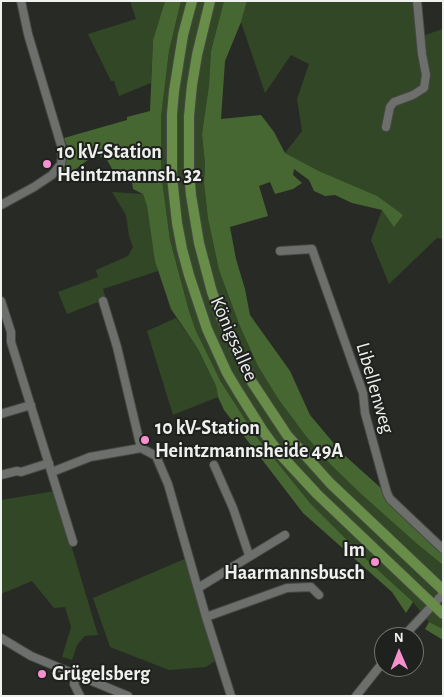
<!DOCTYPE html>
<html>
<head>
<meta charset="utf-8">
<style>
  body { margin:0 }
  #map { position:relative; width:444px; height:697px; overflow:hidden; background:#282a26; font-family:"Alegreya Sans",sans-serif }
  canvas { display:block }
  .frame { position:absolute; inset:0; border:2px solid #eff1ee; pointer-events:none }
  .north { position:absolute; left:374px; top:627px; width:50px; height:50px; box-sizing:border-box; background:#1e211d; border:1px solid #727471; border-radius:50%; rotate:359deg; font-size:14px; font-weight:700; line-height:20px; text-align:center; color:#eff1ee }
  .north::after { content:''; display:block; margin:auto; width:18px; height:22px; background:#f790ce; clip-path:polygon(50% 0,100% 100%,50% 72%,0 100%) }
</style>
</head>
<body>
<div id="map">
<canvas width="444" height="697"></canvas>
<div class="frame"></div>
<div class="north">N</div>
</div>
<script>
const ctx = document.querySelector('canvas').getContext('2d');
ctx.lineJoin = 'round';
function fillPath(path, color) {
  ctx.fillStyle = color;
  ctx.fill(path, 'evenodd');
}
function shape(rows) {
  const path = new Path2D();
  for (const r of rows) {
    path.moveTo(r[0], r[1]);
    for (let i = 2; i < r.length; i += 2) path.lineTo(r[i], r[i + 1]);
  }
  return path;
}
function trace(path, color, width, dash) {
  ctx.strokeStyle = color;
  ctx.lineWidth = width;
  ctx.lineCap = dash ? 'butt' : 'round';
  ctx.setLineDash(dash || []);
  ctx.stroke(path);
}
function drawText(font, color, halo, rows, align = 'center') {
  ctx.font = font + ' "Alegreya Sans",sans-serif';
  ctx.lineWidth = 4;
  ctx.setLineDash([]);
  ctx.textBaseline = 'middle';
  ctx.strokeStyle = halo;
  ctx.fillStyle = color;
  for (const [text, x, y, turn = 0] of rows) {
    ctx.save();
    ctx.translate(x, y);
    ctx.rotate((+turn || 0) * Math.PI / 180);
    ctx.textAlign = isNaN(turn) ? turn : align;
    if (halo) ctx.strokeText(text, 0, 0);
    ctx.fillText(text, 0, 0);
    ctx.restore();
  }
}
const green = shape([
  [130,1,165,1,153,40,151,83,119,96,114,81,111,81,88,34,136,19],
  [181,1,224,1,211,51,209,85,202,134,205,164,204,183,208,219,219,270,239,324,279,400,305,435,331,465,360,493,416,543,443,565,443,629,429,622,413,602,366,559,310,503,255,435,242,416,221,382,196,331,189,311,170,240,161,172,161,117,169,51],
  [247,1,421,1,422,36,443,29,443,239,437,238,389,284,371,240,382,210,403,215,285,153,302,131,297,99,309,64,291,55,265,93,241,22],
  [112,192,143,194,147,206,158,271,103,289,106,299,67,314,58,292,98,277,96,270,128,256,133,247,129,236,126,215],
  [176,318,198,349,216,386,218,397,173,415,147,331],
  [55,491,98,635,85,636,77,645,72,660,62,657,71,627,65,607,54,608,32,581,1,594,1,500],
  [187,558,202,617,215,661,206,667,169,670,110,647,93,598]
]);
const forest = shape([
  [165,1,181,1,169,51,161,117,161,172,170,240,189,311,196,331,221,382,255,435,310,503,366,559,413,602,406,613,392,592,303,513,224,410,218,397,216,386,198,349,171,309,155,261,147,206,143,194,133,189,132,182,134,177,132,172,121,175,115,174,107,160,96,154,73,171,75,179,69,181,62,171,69,152,64,138,127,120,127,117,150,111,153,40],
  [224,1,247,1,241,22,225,61,221,119,261,115,274,132,285,153,321,172,377,196,403,215,394,227,382,210,352,203,335,195,325,196,314,191,309,180,294,169,293,175,302,183,293,189,275,194,270,182,259,186,268,216,230,227,236,259,245,289,250,315,290,371,310,415,342,453,382,489,387,500,420,529,443,553,443,565,416,543,360,493,331,465,305,435,279,400,258,366,239,324,219,270,208,219,204,183,205,164,202,134,209,85,211,51],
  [429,622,443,629,443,640,425,629]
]);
const minor = shape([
  [386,127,390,107,394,102,413,95,424,88,426,75,422,54,417,1],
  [1,205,34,187,52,175,61,164,62,157,61,145,28,34,21,1],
  [280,251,312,249,363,393,365,413,387,493,390,499,443,549],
  [1,301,11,332,11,342,73,542],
  [103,301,117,347,141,448,156,456,168,484,206,617,231,696],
  [1,414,31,405],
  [214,465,233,508,249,555],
  [52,472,90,457,141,448],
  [1,475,17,471,21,472,49,463],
  [198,588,285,535],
  [206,617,287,588,311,587,319,595],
  [403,637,443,594],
  [1,638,31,656,128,696],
  [77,675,74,684,80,696],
  [356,696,384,661]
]);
const major = shape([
  [192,1,183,35,174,91,172,114,172,177,177,223,182,249,189,275,207,329,227,373,239,393,263,431,279,453,317,494,443,614],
  [210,1,197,55,192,85,189,116,189,171,191,195,199,243,212,292,221,317,252,382,287,435,330,483,443,590]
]);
const markers = [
  [47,164,5,"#f790ce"],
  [145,440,5,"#f790ce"],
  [375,562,5,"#f790ce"],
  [42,674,5,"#f790ce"]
];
const poiNames = [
  ["10 kV-Station",57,152],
  ["Heintzmannsh. 32",57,175],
  ["10 kV-Station",155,428],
  ["Heintzmannsheide 49A",155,451],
  ["Im",365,550,"right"],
  ["Haarmannsbusch",365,573,"right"],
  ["Grügelsberg",52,674]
];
const streetNames = [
  ["Königsallee",234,339,66],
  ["Libellenweg",375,388,74]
];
fillPath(green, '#324725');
fillPath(forest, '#476732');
trace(minor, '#464845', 10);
trace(major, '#464845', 12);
trace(minor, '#6c6f6b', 8);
trace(major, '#678d48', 10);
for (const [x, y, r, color] of markers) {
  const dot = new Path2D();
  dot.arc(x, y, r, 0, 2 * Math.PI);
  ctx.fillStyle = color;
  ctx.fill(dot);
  trace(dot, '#1e211d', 2);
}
drawText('bold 20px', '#eff1ee', '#1e211d', poiNames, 'left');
drawText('20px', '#eff1ee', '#1e211d', streetNames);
</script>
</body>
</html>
